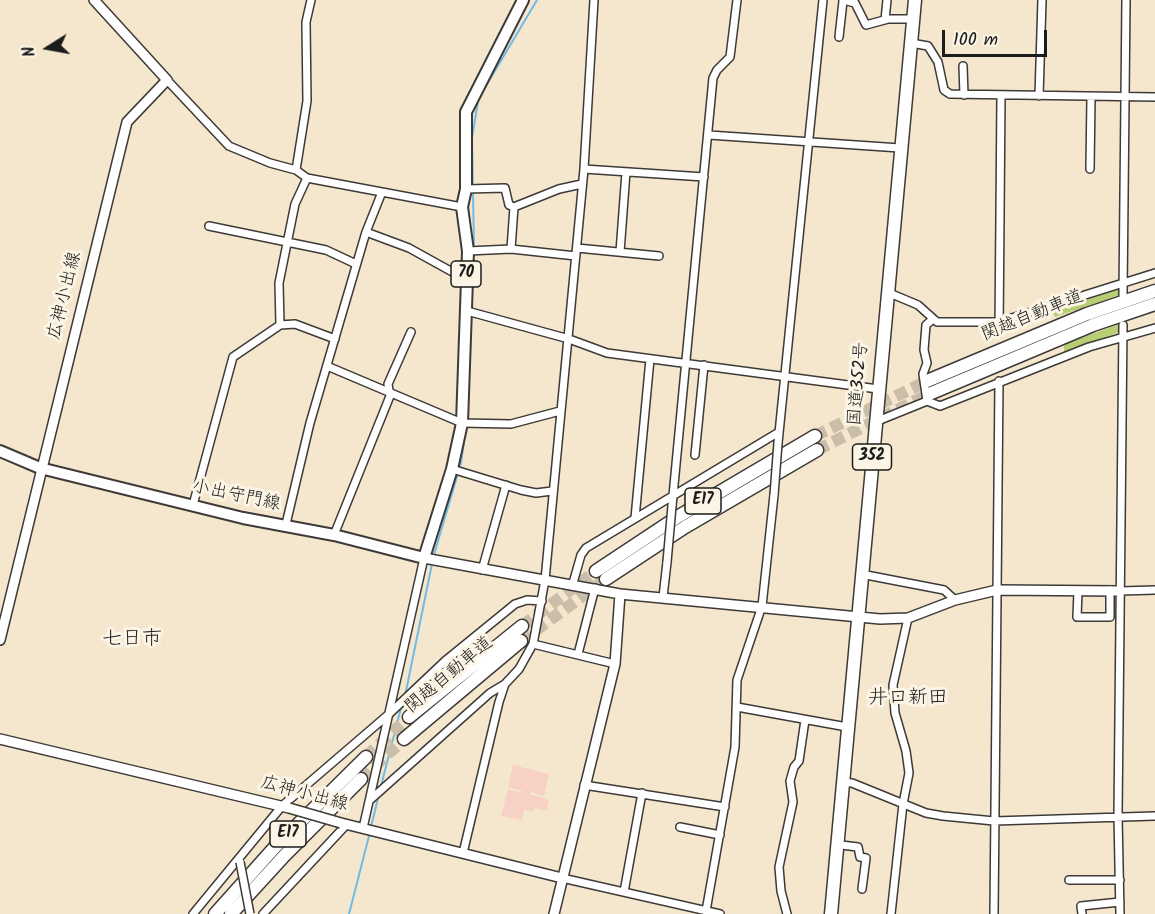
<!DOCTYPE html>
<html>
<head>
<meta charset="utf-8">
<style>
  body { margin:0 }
  #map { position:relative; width:1155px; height:914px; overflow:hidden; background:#f5e7cd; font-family:Kalam,sans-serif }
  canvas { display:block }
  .north { position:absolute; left:18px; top:18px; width:60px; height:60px; -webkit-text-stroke:4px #fcf5e5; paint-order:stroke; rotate:259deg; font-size:16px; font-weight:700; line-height:24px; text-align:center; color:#1c1c1c }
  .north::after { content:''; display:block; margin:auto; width:21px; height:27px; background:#1c1c1c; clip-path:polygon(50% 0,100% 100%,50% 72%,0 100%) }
  .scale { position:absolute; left:942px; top:30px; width:105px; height:27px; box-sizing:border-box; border:3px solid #1c1c1c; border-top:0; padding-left:8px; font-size:18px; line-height:21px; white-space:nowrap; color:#1c1c1c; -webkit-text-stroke:4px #fcf5e5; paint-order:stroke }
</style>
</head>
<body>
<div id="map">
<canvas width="1155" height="914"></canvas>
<div class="north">N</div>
<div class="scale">100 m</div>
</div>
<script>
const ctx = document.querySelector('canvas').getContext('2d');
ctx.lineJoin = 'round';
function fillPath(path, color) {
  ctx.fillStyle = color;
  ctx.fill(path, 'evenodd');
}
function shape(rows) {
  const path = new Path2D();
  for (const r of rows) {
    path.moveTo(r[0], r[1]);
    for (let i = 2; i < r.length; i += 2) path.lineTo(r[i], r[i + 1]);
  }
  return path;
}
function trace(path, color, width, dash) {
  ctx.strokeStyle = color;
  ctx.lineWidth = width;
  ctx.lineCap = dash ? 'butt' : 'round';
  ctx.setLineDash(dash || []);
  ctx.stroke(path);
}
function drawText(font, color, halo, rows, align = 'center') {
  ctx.font = font + ' Kalam,"Klee One",sans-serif';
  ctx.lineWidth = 6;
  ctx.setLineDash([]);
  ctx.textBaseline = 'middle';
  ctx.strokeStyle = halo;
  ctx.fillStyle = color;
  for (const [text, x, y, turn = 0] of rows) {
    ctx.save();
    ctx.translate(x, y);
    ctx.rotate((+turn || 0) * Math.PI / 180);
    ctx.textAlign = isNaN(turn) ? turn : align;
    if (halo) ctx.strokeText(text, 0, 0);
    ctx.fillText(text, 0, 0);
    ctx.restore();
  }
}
const built = shape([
  [513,765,549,774,544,796,531,792,530,794,549,800,547,811,534,808,533,812,524,810,522,820,501,816,508,789,521,793,522,791,508,787]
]);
const green = shape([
  [1119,288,1120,295,1055,317,1053,312],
  [1120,324,1120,332,1064,352,1064,344]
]);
const stream = shape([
  [480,96,537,0],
  [474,248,472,138,478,101],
  [467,421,473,253],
  [433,558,461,463,466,427],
  [405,696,432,564],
  [381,786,402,704],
  [371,827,379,794],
  [349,914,370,832]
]);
const highwayTunnel = shape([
  [815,436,927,381],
  [817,450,929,394],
  [522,626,596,571],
  [521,641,606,579],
  [366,757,409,717],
  [361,779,404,739]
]);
const street = shape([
  [843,0,855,3,866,25,888,19,913,19],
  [885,20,887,0],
  [839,37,843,1],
  [911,43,928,46,938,62,944,90,950,94,1155,97],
  [963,66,964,95],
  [167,80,229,146,270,163,296,170,307,178,462,207],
  [1039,96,1042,0],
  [709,135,900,148],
  [584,169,704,177],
  [1090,169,1091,97],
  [296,170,307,101,306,22,311,0],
  [466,189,505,188,509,205,514,207],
  [209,226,326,250,356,264],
  [366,232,409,248,465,279],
  [577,248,659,256],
  [511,249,514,207,559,189,582,184],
  [468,251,511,249,576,256],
  [620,252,626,172],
  [887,292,918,305,937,322,999,322,1155,273],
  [1123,295,1126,0],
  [467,311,569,339,607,353,878,389],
  [933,319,926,325,924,350,927,363,923,374,927,401,940,406,1089,347,1155,328],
  [280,325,279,283,295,204,307,178],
  [999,333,1001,96],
  [327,366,462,423,511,424,560,411],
  [875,422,927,401],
  [778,443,823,0],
  [695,455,704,365],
  [452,469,521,490,536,493,552,491],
  [193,505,233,357,280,325,295,324,335,339],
  [672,506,713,78,717,70,730,57,737,0],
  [635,518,650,359],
  [286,524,310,423,366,232,382,192],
  [334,535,390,396,388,384,411,332],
  [482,570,506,485],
  [861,574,944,590,955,600],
  [573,583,581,555,586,548,779,432],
  [1078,591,1077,617,1110,617,1110,590],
  [1120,591,1155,590],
  [663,597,667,562],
  [533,644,615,664],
  [578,654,595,588],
  [737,707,847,727],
  [842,782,852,783,926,813,943,816,994,821,1155,816],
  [584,785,725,807],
  [370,800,490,693,505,684],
  [680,827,720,835],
  [363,828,424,558],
  [841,845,858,847,860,857,866,858,862,889],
  [463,853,499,702,505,684,519,669,533,644,545,580,584,169,594,0],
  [562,878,720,914],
  [1069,880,1120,880],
  [624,892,642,793],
  [706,911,735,747,737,680,762,606,774,495],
  [193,914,282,806,389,714,445,661,515,604,527,600,542,601],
  [263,914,347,824],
  [787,914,781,891,779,867,793,802,790,781,794,767,799,761,805,720],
  [891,914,903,804,909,773,906,751,895,713,893,685,908,618],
  [994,914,999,381],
  [1082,914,1081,906,1120,902],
  [1120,914,1118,816,1123,325]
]);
const secondary = shape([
  [424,558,620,594,880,619,908,618,955,600,997,590,1120,591],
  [0,640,127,122,167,80,94,0],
  [0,739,289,808],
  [341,823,562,878],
  [554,914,615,664,620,594]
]);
const primary = shape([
  [0,451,40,468,243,518,334,535,424,558,452,469,462,423,468,251,462,207,466,189,466,112,523,0]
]);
const highway = shape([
  [927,381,1087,314,1155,291],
  [929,394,1093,325,1155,304],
  [596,571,679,516,815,436],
  [606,579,685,527,817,450],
  [409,717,522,626],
  [404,739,521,641],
  [215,914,275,847,366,757],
  [231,914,284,856,361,779],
  [831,914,915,0]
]);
const streetBridge = shape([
  [774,495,778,443],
  [667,562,672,506],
  [240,862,250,914]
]);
const secondaryBridge = shape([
  [289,808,341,823]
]);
const shields = [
  [466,274,30],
  [872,457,39],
  [703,501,36],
  [288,834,36]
];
const shieldNames = [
  ["70",466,274],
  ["352",872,457],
  ["E17",703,501],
  ["E17",288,834]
];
const streetNames = [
  ["広神小出線",66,296,-76],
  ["関越自動車道",1033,317,-22],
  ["国道352号",860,384,-85],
  ["小出守門線",236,497,12],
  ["関越自動車道",450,676,-40],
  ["広神小出線",304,795,15]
];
const neighbourhoodNames = [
  ["七日市",132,641],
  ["井口新田",908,700]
];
fillPath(built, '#f7d1c6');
fillPath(green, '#b7ce73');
trace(stream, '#6fbbe8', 2);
trace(highwayTunnel, '#cabeaa', 12, [12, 6]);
trace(street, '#3d3a37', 10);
trace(secondary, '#3d3a37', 12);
trace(primary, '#3d3a37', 14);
trace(highway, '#3d3a37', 15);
trace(street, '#fff', 7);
trace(secondary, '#fff', 9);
trace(primary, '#fff', 10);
trace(highway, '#fff', 12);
trace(streetBridge, '#3d3a37', 10, []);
trace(secondaryBridge, '#3d3a37', 12, []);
trace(streetBridge, '#fff', 7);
trace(secondaryBridge, '#fff', 9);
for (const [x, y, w] of shields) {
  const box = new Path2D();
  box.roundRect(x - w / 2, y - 13, w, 26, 4.5);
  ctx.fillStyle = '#fcf5e5';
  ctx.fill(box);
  trace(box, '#1c1c1c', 1.5);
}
drawText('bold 16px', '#1c1c1c', null, shieldNames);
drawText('18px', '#1c1c1c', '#fcf5e5', streetNames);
drawText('20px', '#1c1c1c', '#fcf5e5', neighbourhoodNames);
</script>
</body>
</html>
